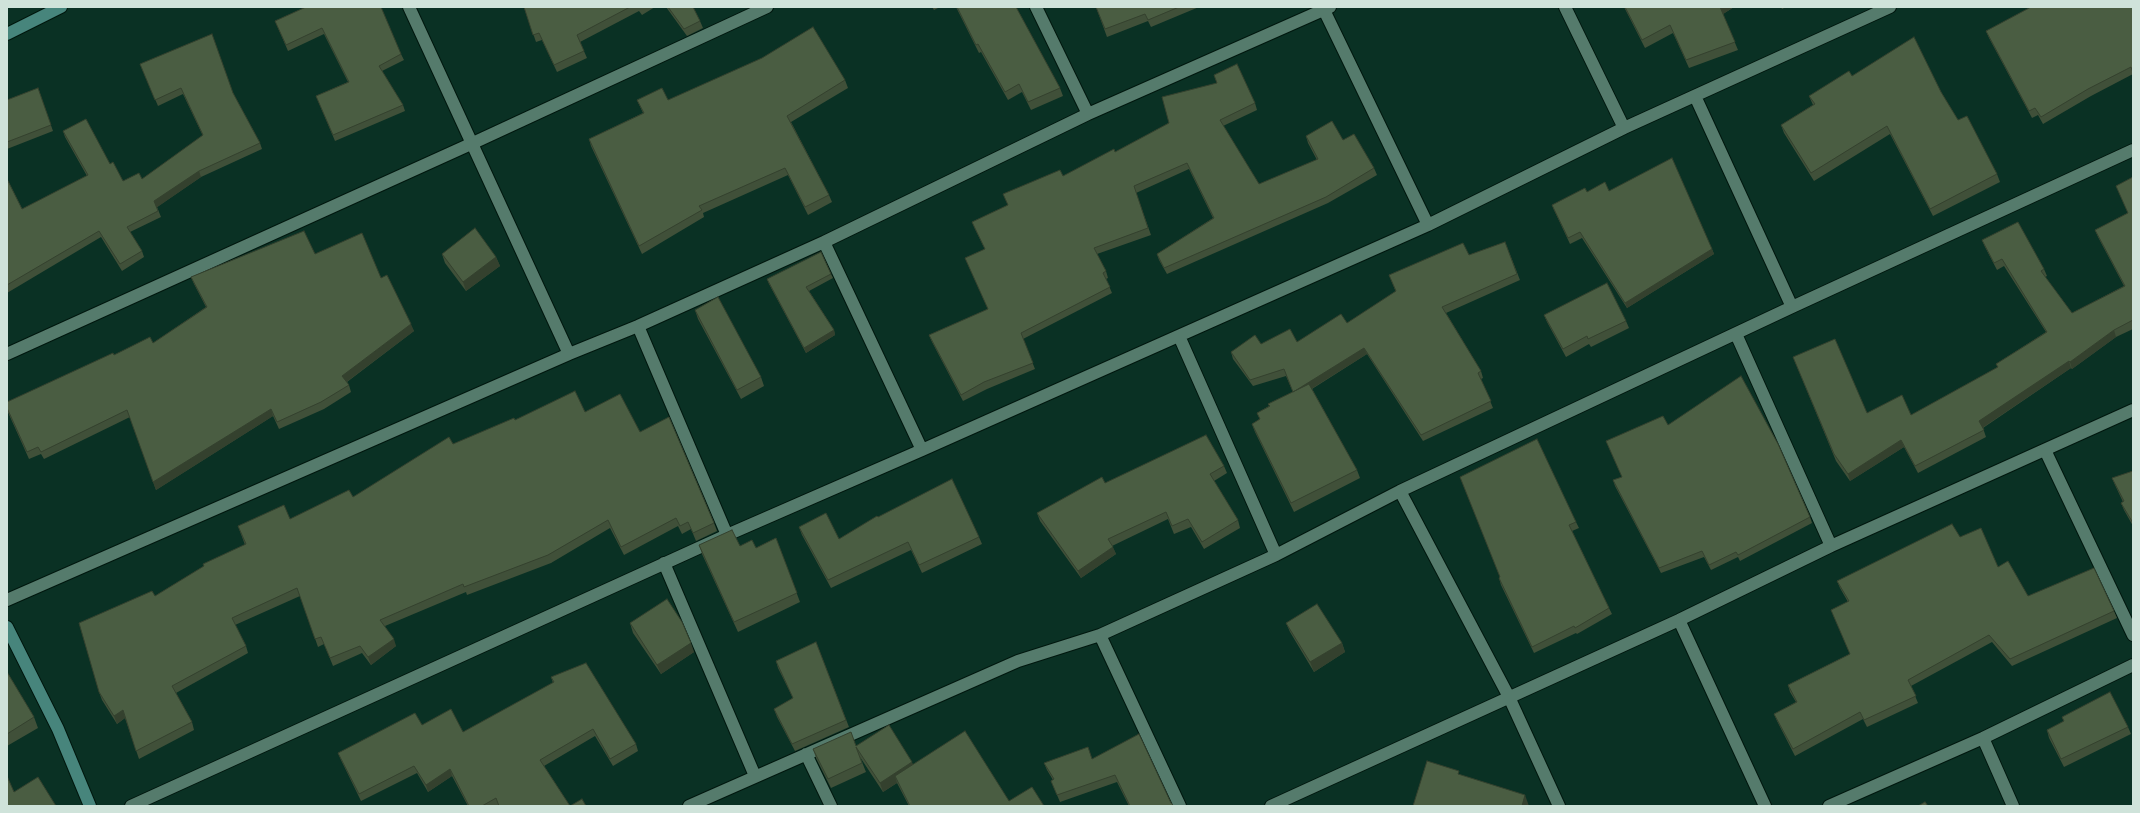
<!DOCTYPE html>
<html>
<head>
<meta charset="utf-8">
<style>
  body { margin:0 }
  #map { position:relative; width:2140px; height:813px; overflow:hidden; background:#0a3124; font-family:"Fira Sans Condensed",sans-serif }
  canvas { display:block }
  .frame { position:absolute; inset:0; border:8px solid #cfe3da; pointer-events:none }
</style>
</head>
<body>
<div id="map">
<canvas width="2140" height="813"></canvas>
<div class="frame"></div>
</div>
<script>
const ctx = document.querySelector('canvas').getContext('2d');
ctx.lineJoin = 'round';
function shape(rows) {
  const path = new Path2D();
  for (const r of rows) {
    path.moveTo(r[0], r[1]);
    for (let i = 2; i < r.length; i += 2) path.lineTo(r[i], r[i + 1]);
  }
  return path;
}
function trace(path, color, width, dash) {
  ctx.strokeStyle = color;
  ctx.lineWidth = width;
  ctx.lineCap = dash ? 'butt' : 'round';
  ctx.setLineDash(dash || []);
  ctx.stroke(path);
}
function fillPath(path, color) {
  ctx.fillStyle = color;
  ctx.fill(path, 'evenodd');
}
const street = shape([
  [409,7,569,354],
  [1036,7,1088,114],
  [1565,7,1624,128],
  [1324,10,1428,225],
  [1695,96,1792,307],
  [824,242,922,450],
  [638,326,727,535],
  [1736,334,1831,546],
  [1179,336,1276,555],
  [7,354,473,143,767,7],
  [2045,450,2133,635],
  [1400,491,1509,697,1559,806],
  [664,563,755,776],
  [7,600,569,354,638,326,824,242,1088,114,1330,7],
  [1679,620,1765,806],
  [1100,635,1180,806],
  [1983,738,2013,806],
  [806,754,831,806],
  [131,806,727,535,922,450,1428,225,1624,128,1890,7],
  [689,806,1018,661,1100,635,1276,555,1400,491,1792,307,2133,150],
  [1271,806,1679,620,1831,546,2133,410],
  [1829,806,1983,738,2133,665]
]);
const secondary = shape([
  [7,34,61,7],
  [7,627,58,729,90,806]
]);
const wall = shape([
  [306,7,401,54,404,60,382,71,403,105,405,111,335,141,316,96,348,82,324,34,288,51,275,21],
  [524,7,655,7,642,15,639,11,580,42,587,58,557,72,542,40,536,42],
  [666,7,693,7,700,21,703,28,687,36],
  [932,7,940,7,934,10],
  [956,7,1016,7,1060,88,1063,96,1031,110,1022,92,1008,100,981,52,979,53],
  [1096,7,1199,7,1151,27,1148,21,1107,37],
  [1624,7,1734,7,1723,14,1738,50,1689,68,1673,33,1645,48],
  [1781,7,1786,7,1782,9],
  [2133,7,2133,74,2091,96,2043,124,2038,115,2032,118,1989,38,1986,31],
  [140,64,233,93,260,143,262,149,201,177,157,207,161,217,130,232,142,251,144,257,122,271,101,237,7,293,7,179,22,209,87,176,65,137,63,131,110,164,123,181,142,179,203,136,183,94,158,106],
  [1214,75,1255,103,1257,110,1223,126,1259,184,1317,160,1308,143,1306,136,1343,140,1374,168,1377,175,1328,203,1167,274,1159,260,1157,254,1213,218,1189,169,1136,193,1151,235,1097,254,1106,271,1108,278,1106,279,1112,293,1023,339,1035,369,987,389,963,401,932,342,929,335,988,309,965,258,985,249,975,229,972,222,1008,205,1063,176,1115,152,1169,123,1217,83],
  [1852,76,1941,92,1958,120,1997,174,2000,182,1933,216,1890,134,1814,181,1784,133,1781,125,1813,105,1809,96],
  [845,80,848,88,791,122,829,195,832,202,808,215,788,175,703,213,704,217,642,254,591,146,589,139,643,113,637,100,668,100],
  [38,88,53,131,7,149,7,100],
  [2133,177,2133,329,2116,337,2072,369,2071,368,1983,428,1986,437,1918,473,1904,447,1850,481,1836,461,1793,357,1867,413,1911,415,1998,367,1996,364,2046,332,2004,266,1997,270,1985,247,1982,240,2044,269,2047,276,2045,277,2072,313,2124,286,2098,237,2095,230,2128,213,2116,186],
  [1609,191,1712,249,1714,254,1627,308,1582,238,1570,244,1554,210,1552,205,1587,192],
  [1505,242,1520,280,1446,313,1481,371,1483,378,1481,379,1493,408,1423,441,1367,354,1312,389,1357,470,1360,478,1294,512,1255,432,1252,424,1260,419,1257,413,1269,406,1268,404,1293,392,1286,376,1253,386,1233,359,1231,352,1261,344,1297,342,1347,323,1396,292,1389,275,1469,255],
  [315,254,381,278,414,331,347,382,349,385,351,392,324,409,279,429,273,416,156,490,130,417,44,459,41,454,29,459,7,410,7,402,114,355,153,343,206,307,194,284,191,277],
  [442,254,496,257,500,266,466,291,445,263],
  [831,274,833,278,809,291,834,330,835,335,806,353,769,284,767,279],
  [695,310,761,377,764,386,741,399,698,319],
  [1544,315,1626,321,1629,328,1591,347,1589,344,1566,357,1547,322],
  [585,412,640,432,714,523,717,531,696,541,691,529,682,534,678,526,624,555,610,528,551,563,467,595,466,592,385,626,396,646,371,665,362,653,333,666,324,644,318,647,300,596,235,625,246,646,248,653,176,693,192,722,194,730,139,759,125,718,117,724,102,700,99,692,155,596,204,566,245,545,238,526,290,519,353,497,453,444,515,420],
  [1668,425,1810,517,1812,523,1740,561,1738,557,1711,570,1704,557,1661,573,1615,486,1613,480,1622,477,1606,441],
  [1224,466,1227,473,1214,481,1238,520,1240,528,1204,549,1191,527,1174,534,1168,519,1112,546,1116,554,1081,578,1040,521,1037,513,1105,483],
  [2133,471,2133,526,2124,510,2121,503,2123,502,2115,485,2112,478],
  [1460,477,1576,522,1579,528,1572,531,1609,608,1612,614,1577,634,1576,633,1534,653,1501,585,1499,578,1500,577],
  [878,517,979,537,982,544,922,573,911,550,831,588,802,535,799,527,839,539],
  [1960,537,1998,567,2028,596,2114,611,2117,618,2012,666,1992,642,1911,686,1918,703,1867,727,1863,719,1795,756,1777,721,1774,714,1796,702,1790,692,1788,685,1850,654,1831,610,1848,602,1840,588,1837,581],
  [776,538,800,602,738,632,702,554,699,545,740,546,756,548],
  [630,623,694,652,661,674,633,633],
  [1286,623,1342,643,1345,652,1314,672,1290,632],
  [816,642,849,727,795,751,777,717,774,709,793,698,778,668,776,661],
  [7,672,34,717,38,728,7,746],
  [551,677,636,744,638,751,613,766,595,736,544,766,570,806,468,806,452,776,428,792,417,773,361,801,341,760,338,753,422,725,463,732,553,683],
  [2062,717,2128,727,2131,734,2064,767,2049,738,2047,730,2064,722],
  [856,746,913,764,1009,801,1044,806,909,806,897,783,883,792,860,757,866,772,831,788,816,758,813,749],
  [1092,759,1171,803,1174,806,1129,806,1117,782,1060,802,1051,781,1053,780,1047,770,1044,763]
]);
const shadedWall = shape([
  [1720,7,1734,7,1723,14],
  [199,171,201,177,156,208,154,201],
  [1712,249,1714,254,1627,308,1625,303],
  [496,257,500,266,466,291,463,282],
  [411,324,414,331,345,383,342,376],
  [834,330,835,335,806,353,804,348],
  [2114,330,2116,337,2072,369,2070,362],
  [1364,348,1367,354,1295,399,1293,392],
  [2069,361,2071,368,1982,428,1979,421],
  [271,409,273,416,156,490,153,482],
  [1901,440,1904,447,1850,481,1848,474],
  [1113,547,1116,554,1081,578,1078,571],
  [394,639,396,646,371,665,368,657],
  [691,643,694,652,661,674,657,665],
  [1342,643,1345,652,1314,672,1310,662],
  [123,710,125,718,117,724,114,716],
  [912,762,916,771,895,776,897,783,883,792,880,783],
  [450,769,452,776,428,792,426,785],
  [1525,795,1529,806,1522,806]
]);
const building = shape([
  [306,7,381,7,401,54,379,66,403,105,333,135,316,96,349,82,322,28,286,45,275,21,306,7],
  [524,7,630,7,577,35,584,51,554,65,539,33,533,35,524,7],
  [668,7,693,7,700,21,684,29,668,7],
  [957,7,1016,7,1060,88,1028,102,1019,84,1005,92,978,44,976,45,957,7],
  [1096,7,1179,7,1148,20,1145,14,1105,29,1096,7],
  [1625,7,1720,7,1735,42,1686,60,1670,25,1642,40,1625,7],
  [2031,7,2133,7,2133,73,2131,67,2088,89,2041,117,2035,108,2029,111,1986,31,2031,7],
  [813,27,845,80,787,116,829,195,805,207,785,168,699,206,702,210,639,246,589,139,644,113,637,100,662,88,668,100,762,58,813,27],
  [212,34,233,93,260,143,199,171,154,201,158,211,127,227,142,251,120,264,99,231,7,285,7,179,22,209,88,175,63,131,86,119,110,164,113,162,123,181,139,173,142,179,203,135,181,88,155,100,140,64,212,34],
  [1914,37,1941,92,1958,120,1967,116,1997,174,1930,209,1887,126,1811,173,1781,125,1815,104,1809,96,1849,71,1852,76,1914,37],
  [1237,64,1255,103,1220,120,1259,184,1318,159,1306,136,1332,121,1343,140,1354,134,1374,168,1326,197,1164,268,1157,254,1214,218,1187,163,1134,186,1148,228,1094,248,1106,271,1103,273,1110,287,1021,333,1033,363,984,382,961,395,929,335,988,309,965,258,985,249,972,222,1008,205,1003,194,1060,170,1063,176,1114,149,1115,152,1169,123,1162,97,1217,83,1214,75,1237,64],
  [38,88,51,125,7,142,7,100,38,88],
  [1672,158,1712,249,1625,303,1580,232,1568,238,1552,205,1585,188,1587,192,1605,182,1609,191,1672,158],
  [2133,177,2133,320,2114,330,2070,362,2069,361,1979,421,1984,430,1915,466,1901,440,1848,474,1834,454,1793,357,1835,339,1867,413,1902,395,1911,415,1998,367,1996,364,2047,332,2002,259,1994,263,1982,240,2018,222,2044,269,2041,271,2072,313,2125,286,2095,230,2128,213,2116,186,2133,177],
  [475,228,496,257,463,282,442,254,475,228],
  [304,231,315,254,362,233,381,278,387,275,411,324,342,376,349,385,321,402,277,422,271,409,153,482,127,410,41,452,38,447,27,452,7,408,7,402,113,353,114,355,150,337,153,343,207,307,191,277,304,231],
  [1505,242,1517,274,1442,307,1481,371,1478,373,1491,401,1421,435,1364,348,1298,389,1293,392,1284,369,1250,380,1231,352,1255,335,1261,344,1290,329,1297,342,1341,314,1347,323,1396,291,1389,275,1463,243,1469,255,1505,242],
  [821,252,831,274,806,287,834,330,804,348,767,279,821,252],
  [1607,283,1626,321,1588,339,1587,336,1563,349,1544,315,1607,283],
  [718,297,761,377,737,390,695,310,718,297],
  [1741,376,1778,444,1810,517,1738,555,1736,552,1709,565,1702,551,1659,568,1613,480,1622,477,1606,441,1663,416,1668,425,1741,376],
  [1309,384,1357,470,1291,503,1252,424,1260,419,1257,413,1270,406,1268,404,1309,384],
  [575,391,585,412,620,394,640,432,669,417,714,523,693,533,688,522,680,526,676,518,621,547,608,520,548,555,464,587,463,584,380,620,394,639,368,657,360,646,330,658,321,637,315,639,297,588,232,618,246,646,172,686,192,722,136,751,123,710,114,716,99,692,79,623,152,591,155,596,204,566,203,564,246,544,238,526,284,505,290,519,349,490,353,497,449,437,453,444,514,418,515,420,575,391],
  [1206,435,1224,466,1210,474,1238,520,1202,542,1188,519,1172,526,1166,512,1108,539,1113,547,1078,571,1037,513,1102,477,1105,483,1206,435],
  [1537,439,1576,522,1569,525,1609,608,1575,628,1574,626,1532,647,1499,578,1500,577,1460,477,1537,439],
  [2133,471,2133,523,2121,503,2124,501,2112,478,2133,471],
  [952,479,979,537,919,565,908,542,828,580,799,527,826,513,839,539,877,516,878,517,952,479],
  [1952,524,1960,537,1981,528,1998,567,2008,561,2028,596,2094,568,2114,611,2010,659,1989,635,1908,680,1916,696,1864,720,1860,712,1793,749,1774,714,1797,702,1788,685,1850,654,1831,610,1849,601,1837,581,1952,524],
  [732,530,740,546,752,540,756,548,776,538,797,593,734,622,699,545,732,530],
  [667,599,682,622,691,643,657,665,630,623,667,599],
  [1317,604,1342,643,1310,662,1286,623,1317,604],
  [816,642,846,720,792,744,774,709,793,698,776,661,816,642],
  [586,663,636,744,610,759,593,729,540,760,570,806,499,806,496,798,482,806,469,806,450,769,426,785,414,766,359,794,338,753,415,713,422,725,451,709,463,732,554,682,551,677,586,663],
  [7,672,34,717,7,734,7,672],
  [2110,692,2128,727,2061,759,2047,730,2064,721,2062,717,2110,692],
  [889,725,912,762,880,783,856,747,862,763,828,779,813,749,851,732,856,746,889,725],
  [965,731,1009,801,1032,787,1044,806,910,806,895,776,965,731],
  [1139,734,1171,803,1174,806,1130,806,1115,775,1057,795,1051,781,1054,779,1044,763,1088,747,1092,759,1139,734],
  [1427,761,1459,771,1458,774,1525,795,1522,806,1413,806,1427,761],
  [7,776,14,792,38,777,56,806,7,806,7,776],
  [582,799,586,806,570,806,582,799],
  [1925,802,1928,806,1918,806,1925,802]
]);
trace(street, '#00170e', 14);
trace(secondary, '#00170e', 14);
trace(street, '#557b6c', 12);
trace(secondary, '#47857c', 12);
fillPath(wall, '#405039');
fillPath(shadedWall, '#34412e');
fillPath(building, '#4a5d42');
trace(building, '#34412e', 1);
</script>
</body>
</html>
